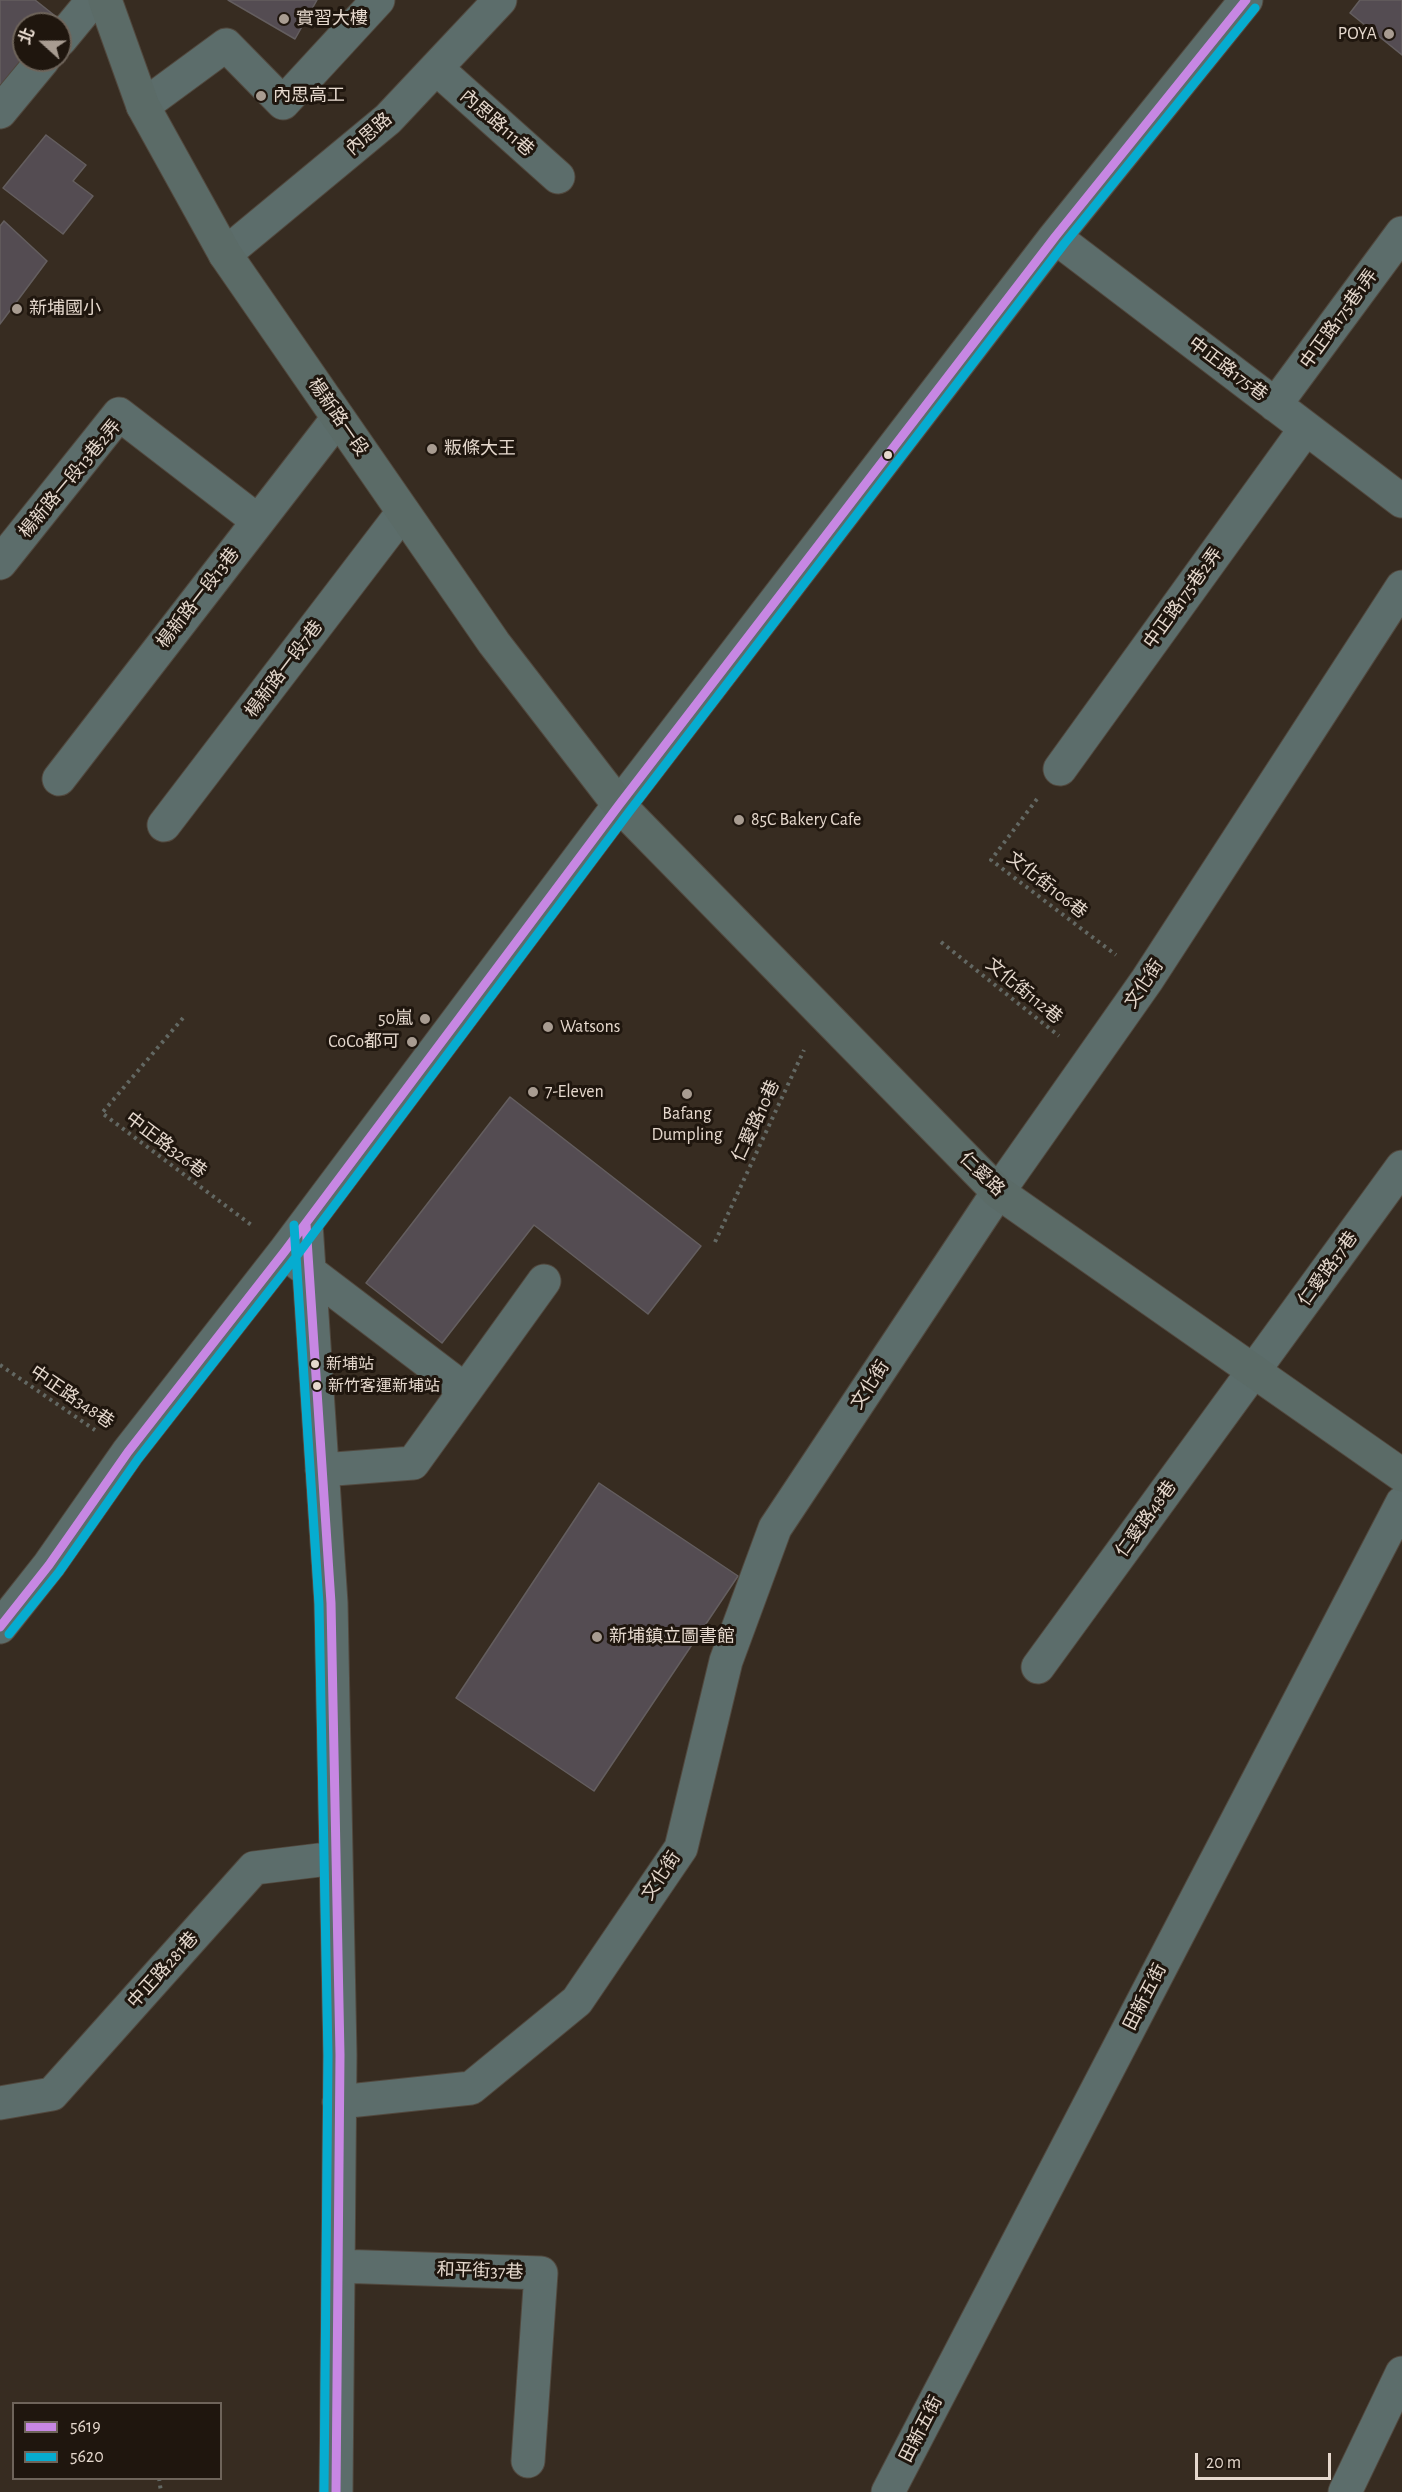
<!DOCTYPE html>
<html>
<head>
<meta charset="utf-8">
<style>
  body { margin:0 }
  #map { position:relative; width:1402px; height:2492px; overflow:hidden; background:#372c21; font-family:"Alegreya Sans","Noto Sans TC",sans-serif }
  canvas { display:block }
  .legend { position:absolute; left:12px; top:2402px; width:210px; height:78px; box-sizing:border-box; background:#1f160e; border:2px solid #6e645a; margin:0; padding:8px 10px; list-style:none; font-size:18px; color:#e5d8cd }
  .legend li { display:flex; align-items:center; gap:12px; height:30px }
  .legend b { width:30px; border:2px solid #6e645a }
  .north { position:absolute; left:12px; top:12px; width:60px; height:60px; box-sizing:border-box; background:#1f160e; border:2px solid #6e645a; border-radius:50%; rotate:291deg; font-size:16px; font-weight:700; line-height:24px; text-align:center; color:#e5d8cd }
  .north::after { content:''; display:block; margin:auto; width:21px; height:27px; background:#a89c91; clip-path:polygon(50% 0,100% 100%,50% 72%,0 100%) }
  .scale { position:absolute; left:1195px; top:2453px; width:136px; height:27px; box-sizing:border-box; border:3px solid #e5d8cd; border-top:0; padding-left:8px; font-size:18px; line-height:21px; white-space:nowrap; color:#e5d8cd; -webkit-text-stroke:4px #1f160e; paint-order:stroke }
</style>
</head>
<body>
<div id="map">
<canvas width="1402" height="2492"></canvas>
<ul class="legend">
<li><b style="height:8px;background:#c787e3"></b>5619</li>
<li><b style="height:8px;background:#06acd0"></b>5620</li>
</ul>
<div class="north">北</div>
<div class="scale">20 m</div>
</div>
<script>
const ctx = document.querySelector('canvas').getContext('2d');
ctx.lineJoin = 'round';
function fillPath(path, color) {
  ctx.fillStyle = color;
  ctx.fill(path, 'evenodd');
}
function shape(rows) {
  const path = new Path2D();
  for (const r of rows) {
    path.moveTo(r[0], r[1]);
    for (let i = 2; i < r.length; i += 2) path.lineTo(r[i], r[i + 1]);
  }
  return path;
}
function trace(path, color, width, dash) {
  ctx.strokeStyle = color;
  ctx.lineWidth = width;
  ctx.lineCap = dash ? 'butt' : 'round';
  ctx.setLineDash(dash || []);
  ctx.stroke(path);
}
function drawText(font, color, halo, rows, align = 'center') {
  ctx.font = font + ' "Alegreya Sans","Noto Sans TC",sans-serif';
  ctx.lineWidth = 6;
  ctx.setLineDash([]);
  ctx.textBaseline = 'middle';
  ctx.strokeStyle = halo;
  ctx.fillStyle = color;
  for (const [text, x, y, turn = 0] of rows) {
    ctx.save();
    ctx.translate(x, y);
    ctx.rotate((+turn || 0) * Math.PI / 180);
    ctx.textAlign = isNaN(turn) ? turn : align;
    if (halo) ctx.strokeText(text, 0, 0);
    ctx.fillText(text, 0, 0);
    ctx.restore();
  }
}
const building = shape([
  [0,0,35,0,59,19,55,24,24,24,24,60,0,94,0,0],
  [228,0,317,0,295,39,228,0],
  [1360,0,1402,0,1402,55,1350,13,1360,0],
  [46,135,86,165,73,181,93,196,63,234,3,188,46,135],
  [4,221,47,261,0,324,0,226,4,221],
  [510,1097,701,1246,648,1314,534,1225,442,1343,366,1283,510,1097],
  [599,1483,738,1576,594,1791,456,1698,599,1483]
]);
const path = shape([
  [1037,799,991,860,1116,955],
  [941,942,1059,1036],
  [183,1018,102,1113,254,1227],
  [715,1242,804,1050],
  [0,1365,95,1430],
  [159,2478,161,2492]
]);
const minor = shape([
  [60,40,93,0],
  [436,68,558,177],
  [143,106,226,45,283,103,378,0],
  [0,112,43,60],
  [1055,237,1402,501],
  [225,254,388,119,500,0],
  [1275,405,1402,233],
  [0,563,119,414,258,521],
  [1060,769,1306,428],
  [59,779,338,418],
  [164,825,403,512],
  [306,1224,331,1603,340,2055,336,2492],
  [298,1263,465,1390],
  [322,1470,413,1463,544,1281],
  [0,1627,49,1565,128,1452,285,1251,619,805,1055,237,1246,0],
  [1038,1667,1402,1167],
  [339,2102,471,2088,577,2001,681,1848,726,1661,775,1528,998,1192,1147,980,1402,587],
  [0,2103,52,2094,254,1868,336,1858],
  [338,2266,541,2273,528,2461],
  [888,2492,1402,1503],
  [1345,2492,1402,2373]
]);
const major = shape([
  [105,0,143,106,225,254,494,643,619,805,998,1192,1402,1475]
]);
const bus1 = shape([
  [306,1224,331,1603,340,2055,336,2492],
  [0,1627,49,1565,128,1452,285,1251,619,805,1055,237,1246,0]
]);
const bus2 = shape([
  [294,1225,319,1604,328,2055,324,2492],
  [9,1634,59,1572,138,1459,295,1258,629,812,1064,244,1255,8]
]);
const markers = [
  [284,19,6,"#a89c91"],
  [1389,34,6,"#a89c91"],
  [261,96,6,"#a89c91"],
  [17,309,6,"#a89c91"],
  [432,449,6,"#a89c91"],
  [888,455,5,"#e5d8cd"],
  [739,820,6,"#a89c91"],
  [425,1019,6,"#a89c91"],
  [548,1027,6,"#a89c91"],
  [412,1042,6,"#a89c91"],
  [533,1092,6,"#a89c91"],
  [687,1094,6,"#a89c91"],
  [315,1364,5,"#e5d8cd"],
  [317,1386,5,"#e5d8cd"],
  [597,1637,6,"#a89c91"]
];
const busNames = [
  ["新埔站",326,1364],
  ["新竹客運新埔站",328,1386]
];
const poiNames = [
  ["實習大樓",296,19],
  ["POYA",1377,34,"right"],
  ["內思高工",273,96],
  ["新埔國小",29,309],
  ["粄條大王",444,449],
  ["85C Bakery Cafe",751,820],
  ["50嵐",413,1019,"right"],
  ["Watsons",560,1027],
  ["CoCo都可",400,1042,"right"],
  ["7-Eleven",545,1092],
  ["Bafang",687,1114,"center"],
  ["Dumpling",687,1135,"center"],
  ["新埔鎮立圖書館",609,1637]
];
const streetNames = [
  ["內思路111巷",497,123,41],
  ["內思路",369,134,-41],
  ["中正路175巷1弄",1339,319,-54],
  ["中正路175巷",1228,369,37],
  ["楊新路一段",338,417,55],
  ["楊新路一段13巷2弄",70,479,-50],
  ["楊新路一段13巷",198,598,-52],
  ["中正路175巷2弄",1183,598,-54],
  ["楊新路一段7巷",284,669,-53],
  ["文化街106巷",1047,885,38],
  ["文化街",1144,984,-56],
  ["文化街112巷",1024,991,39],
  ["仁愛路10巷",756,1121,-65],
  ["中正路326巷",166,1145,37],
  ["仁愛路",982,1174,44],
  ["仁愛路37巷",1328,1269,-54],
  ["文化街",870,1385,-57],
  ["中正路348巷",72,1397,34],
  ["仁愛路48巷",1146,1519,-54],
  ["文化街",661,1876,-56],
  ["中正路281巷",163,1970,-48],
  ["田新五街",1145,1997,-63],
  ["和平街37巷",480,2271,2],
  ["田新五街",921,2429,-63]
];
fillPath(building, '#544c52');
trace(building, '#645e5f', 1.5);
trace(minor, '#51483e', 35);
trace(major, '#51483e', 35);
trace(path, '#636863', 4, [3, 4.5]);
trace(minor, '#5c6d6b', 33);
trace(major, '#5b6b67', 33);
trace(bus1, '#c787e3', 9);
trace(bus2, '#06acd0', 9);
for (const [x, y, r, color] of markers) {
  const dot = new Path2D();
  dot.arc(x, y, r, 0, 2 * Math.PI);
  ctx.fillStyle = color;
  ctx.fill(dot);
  trace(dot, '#1f160e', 2);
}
drawText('16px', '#e5d8cd', '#1f160e', busNames, 'left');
drawText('18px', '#e5d8cd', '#1f160e', poiNames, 'left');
drawText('18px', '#e5d8cd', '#1f160e', streetNames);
</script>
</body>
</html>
